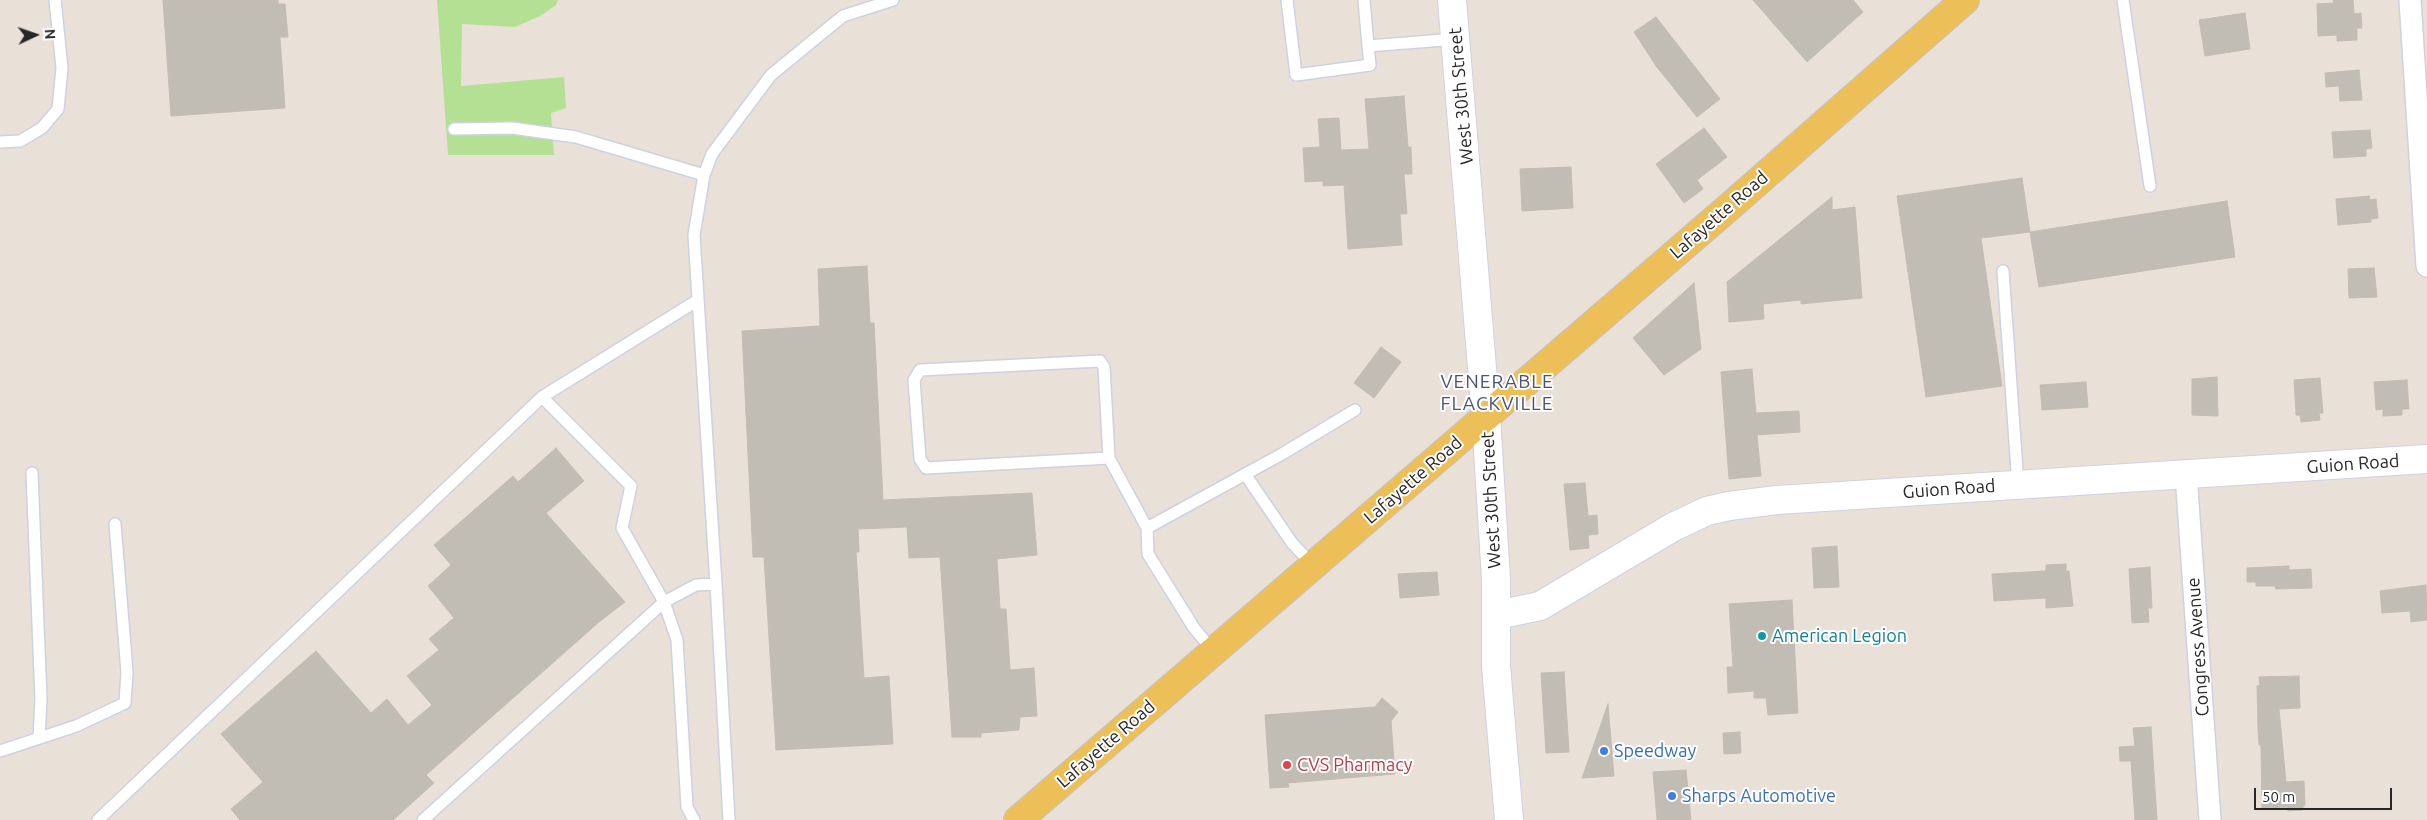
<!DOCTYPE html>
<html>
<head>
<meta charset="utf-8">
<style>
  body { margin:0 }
  #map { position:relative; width:2427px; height:820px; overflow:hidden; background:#e9e0d8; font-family:Ubuntu,sans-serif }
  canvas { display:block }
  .north { position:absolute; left:10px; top:10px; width:50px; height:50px; -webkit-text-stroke:4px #fff; paint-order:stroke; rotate:87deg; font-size:14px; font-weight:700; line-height:20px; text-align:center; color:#272727 }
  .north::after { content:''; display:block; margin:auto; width:18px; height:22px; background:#272727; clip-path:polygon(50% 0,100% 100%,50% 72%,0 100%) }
  .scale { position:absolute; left:2254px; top:788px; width:138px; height:22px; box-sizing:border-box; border:2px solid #272727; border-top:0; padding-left:6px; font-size:15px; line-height:18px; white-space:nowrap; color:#272727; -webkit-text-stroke:4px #fff; paint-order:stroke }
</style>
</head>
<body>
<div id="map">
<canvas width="2427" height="820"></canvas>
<div class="north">N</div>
<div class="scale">50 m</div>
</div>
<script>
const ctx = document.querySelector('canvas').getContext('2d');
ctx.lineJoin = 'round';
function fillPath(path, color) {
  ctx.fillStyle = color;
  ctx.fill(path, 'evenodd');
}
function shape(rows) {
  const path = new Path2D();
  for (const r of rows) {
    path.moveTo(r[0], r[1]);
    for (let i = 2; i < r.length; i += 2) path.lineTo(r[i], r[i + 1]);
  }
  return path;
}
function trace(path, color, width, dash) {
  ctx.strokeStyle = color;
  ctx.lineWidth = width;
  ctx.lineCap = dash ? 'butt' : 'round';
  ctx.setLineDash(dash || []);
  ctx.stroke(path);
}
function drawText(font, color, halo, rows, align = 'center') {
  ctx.font = font + ' Ubuntu,sans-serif';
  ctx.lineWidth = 4;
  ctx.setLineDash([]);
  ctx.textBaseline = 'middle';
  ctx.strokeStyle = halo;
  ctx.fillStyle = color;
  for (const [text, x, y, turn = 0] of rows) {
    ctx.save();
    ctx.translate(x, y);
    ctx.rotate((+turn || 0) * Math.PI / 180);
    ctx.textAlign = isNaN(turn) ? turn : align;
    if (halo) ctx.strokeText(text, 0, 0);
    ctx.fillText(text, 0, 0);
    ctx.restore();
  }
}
const green = shape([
  [437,0,558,0,556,5,540,16,515,27,462,24,461,86,564,77,566,108,551,113,554,155,448,155]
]);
const building = shape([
  [163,0,278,0,278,4,285,4,288,37,280,37,285,108,171,116,163,0],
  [1753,0,1853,0,1863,12,1807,62,1753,0],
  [2333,0,2353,0,2354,14,2361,13,2362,28,2357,28,2357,40,2337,41,2337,35,2318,36,2317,4,2334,3,2333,0],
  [2245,13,2250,49,2205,56,2199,20,2245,13],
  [1656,17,1720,99,1697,117,1656,66,1634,32,1656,17],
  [2359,70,2362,100,2340,101,2339,86,2326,87,2325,73,2359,70],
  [1404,96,1408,147,1411,147,1412,174,1404,174,1407,214,1400,214,1402,245,1348,249,1344,185,1323,186,1323,181,1305,182,1303,148,1320,147,1318,119,1339,118,1341,150,1369,149,1365,99,1404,96],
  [1704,128,1727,157,1697,180,1703,189,1684,203,1656,164,1704,128],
  [2370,130,2372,148,2366,149,2366,156,2334,158,2332,132,2370,130],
  [1571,167,1573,208,1522,211,1520,169,1571,167],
  [2022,178,2030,232,1981,238,2002,386,1926,397,1897,196,2022,178],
  [2369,196,2370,200,2376,199,2378,218,2371,219,2371,222,2338,225,2336,199,2369,196],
  [1832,197,1832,210,1855,207,1862,298,1801,304,1801,300,1763,304,1764,319,1729,322,1727,282,1832,197],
  [2227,201,2235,257,2039,287,2030,232,2227,201],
  [867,266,870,323,874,323,883,500,1032,493,1037,555,997,559,1000,609,1006,609,1010,670,1034,668,1037,716,1020,717,1019,730,981,733,981,737,952,737,940,557,909,558,907,527,858,529,859,552,856,552,864,678,889,676,893,744,776,750,764,557,753,557,742,331,820,326,818,269,867,266],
  [2374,268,2377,297,2349,298,2348,269,2374,268],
  [1694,283,1701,349,1664,375,1633,338,1694,283],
  [1381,347,1401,362,1374,398,1354,383,1381,347],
  [1752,369,1756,413,1799,411,1800,432,1757,435,1761,476,1729,479,1721,372,1752,369],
  [2217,377,2218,416,2192,415,2192,379,2217,377],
  [2320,378,2323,413,2319,413,2320,420,2301,422,2300,415,2296,415,2294,380,2320,378],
  [2407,380,2409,409,2402,409,2402,415,2383,416,2383,409,2376,410,2374,382,2407,380],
  [2086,382,2088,407,2042,410,2040,385,2086,382],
  [556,448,584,481,546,513,625,602,599,622,426,775,434,783,393,820,240,820,231,809,263,782,221,734,316,651,371,713,387,699,408,725,432,705,407,676,439,650,429,639,454,618,428,586,451,565,434,545,513,476,518,482,556,448],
  [1585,483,1588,516,1597,515,1598,534,1588,535,1589,548,1570,550,1564,484,1585,483],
  [1837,546,1839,587,1814,588,1812,548,1837,546],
  [2066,564,2066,571,2069,571,2073,606,2046,608,2046,598,1994,601,1992,574,2046,571,2046,565,2066,564],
  [2289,566,2289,570,2311,569,2312,588,2276,589,2275,586,2256,586,2256,582,2247,582,2247,568,2289,566],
  [2150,567,2152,608,2148,608,2149,622,2132,623,2129,569,2150,567],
  [1437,572,1439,595,1400,598,1398,574,1437,572],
  [2426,585,2427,620,2411,622,2410,611,2382,613,2380,591,2426,585],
  [1792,600,1798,713,1768,715,1766,698,1754,698,1754,691,1728,693,1727,667,1733,667,1729,604,1792,600],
  [1564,672,1569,752,1546,753,1541,673,1564,672],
  [2299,676,2300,708,2279,709,2286,782,2304,781,2305,805,2303,806,2303,810,2288,811,2287,807,2262,808,2261,745,2259,745,2258,729,2257,686,2260,685,2259,677,2299,676],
  [1382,698,1398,712,1391,721,1395,774,1288,783,1289,787,1270,788,1265,715,1375,707,1382,698],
  [1608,704,1614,776,1582,778,1592,750,1608,704],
  [2151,727,2157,820,2135,820,2131,761,2120,761,2119,747,2135,746,2133,728,2151,727],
  [1740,732,1741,753,1724,754,1723,733,1740,732],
  [1686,770,1691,820,1657,820,1653,772,1686,770]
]);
const lane = shape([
  [1287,0,1296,75,1370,65,1368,46],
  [1364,0,1368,46,1456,39],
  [2123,0,2150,186],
  [454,129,512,128,576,137,704,175],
  [0,142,20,141,42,128,58,109,62,68,55,0],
  [2003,271,2018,485],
  [542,397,698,300],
  [1109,458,926,468,920,459,914,380,920,370,1100,361,1104,367,1109,458,1147,528],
  [32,473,41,699,39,738],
  [1245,474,1292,543,1314,566],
  [716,584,694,235,704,175,712,154,771,75,843,16,893,0],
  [1214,652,1194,628,1148,554,1147,528,1282,454,1355,410],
  [0,751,76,726,125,703,127,672,115,524],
  [98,820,542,397,631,486,622,528,664,602,423,820],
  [694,820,687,807,677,640,664,602,696,585,716,584,729,820]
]);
const street = shape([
  [2410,0,2427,266],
  [2186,474,2210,820]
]);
const secondary = shape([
  [1452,0,1486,417,1496,579,1496,666,1509,820],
  [1497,615,1540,606,1673,527,1707,511,1729,506,1777,500,2427,459]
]);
const primary = shape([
  [1018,820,1728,208,1965,0]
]);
const markers = [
  [1762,636,5,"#0f9aa8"],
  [1604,751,5,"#3f7fe0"],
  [1287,765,5,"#e0444e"],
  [1672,796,5,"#3f7fe0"]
];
const streetNames = [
  ["West 30th Street",1461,96,-95],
  ["Lafayette Road",1719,215,-41],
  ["Guion Road",2353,464,-4],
  ["Lafayette Road",1413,480,-41],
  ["Guion Road",1949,489,-4],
  ["West 30th Street",1491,500,-93],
  ["Congress Avenue",2198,647,-94],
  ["Lafayette Road",1106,744,-41]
];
const cultureNames = [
  ["American Legion",1772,636]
];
const shopNames = [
  ["Speedway",1614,751],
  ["Sharps Automotive",1682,796]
];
const healthNames = [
  ["CVS Pharmacy",1297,765]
];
const neighbourhoodNames = [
  ["VENERABLE",1497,382],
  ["FLACKVILLE",1497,404]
];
fillPath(green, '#b4e094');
fillPath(building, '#c1bcb4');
trace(building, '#c4bcb2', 1);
trace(lane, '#cdd2e0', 14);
trace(street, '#cdd2e0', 24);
trace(secondary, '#cdd2e0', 30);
trace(primary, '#c3c3c3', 30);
trace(lane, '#fff', 11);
trace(street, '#fff', 21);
trace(secondary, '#fff', 28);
trace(primary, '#edbf59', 28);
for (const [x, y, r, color] of markers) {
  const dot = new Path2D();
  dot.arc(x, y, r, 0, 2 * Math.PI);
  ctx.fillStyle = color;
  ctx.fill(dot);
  trace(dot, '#fff', 2);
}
drawText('18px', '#272727', '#fff', streetNames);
drawText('18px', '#0d838f', '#fff', cultureNames, 'left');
drawText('18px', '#366cbe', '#fff', shopNames, 'left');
drawText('18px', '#be3a42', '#fff', healthNames, 'left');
ctx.letterSpacing = '1px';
drawText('19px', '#495476', '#fff', neighbourhoodNames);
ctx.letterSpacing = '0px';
</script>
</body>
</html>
